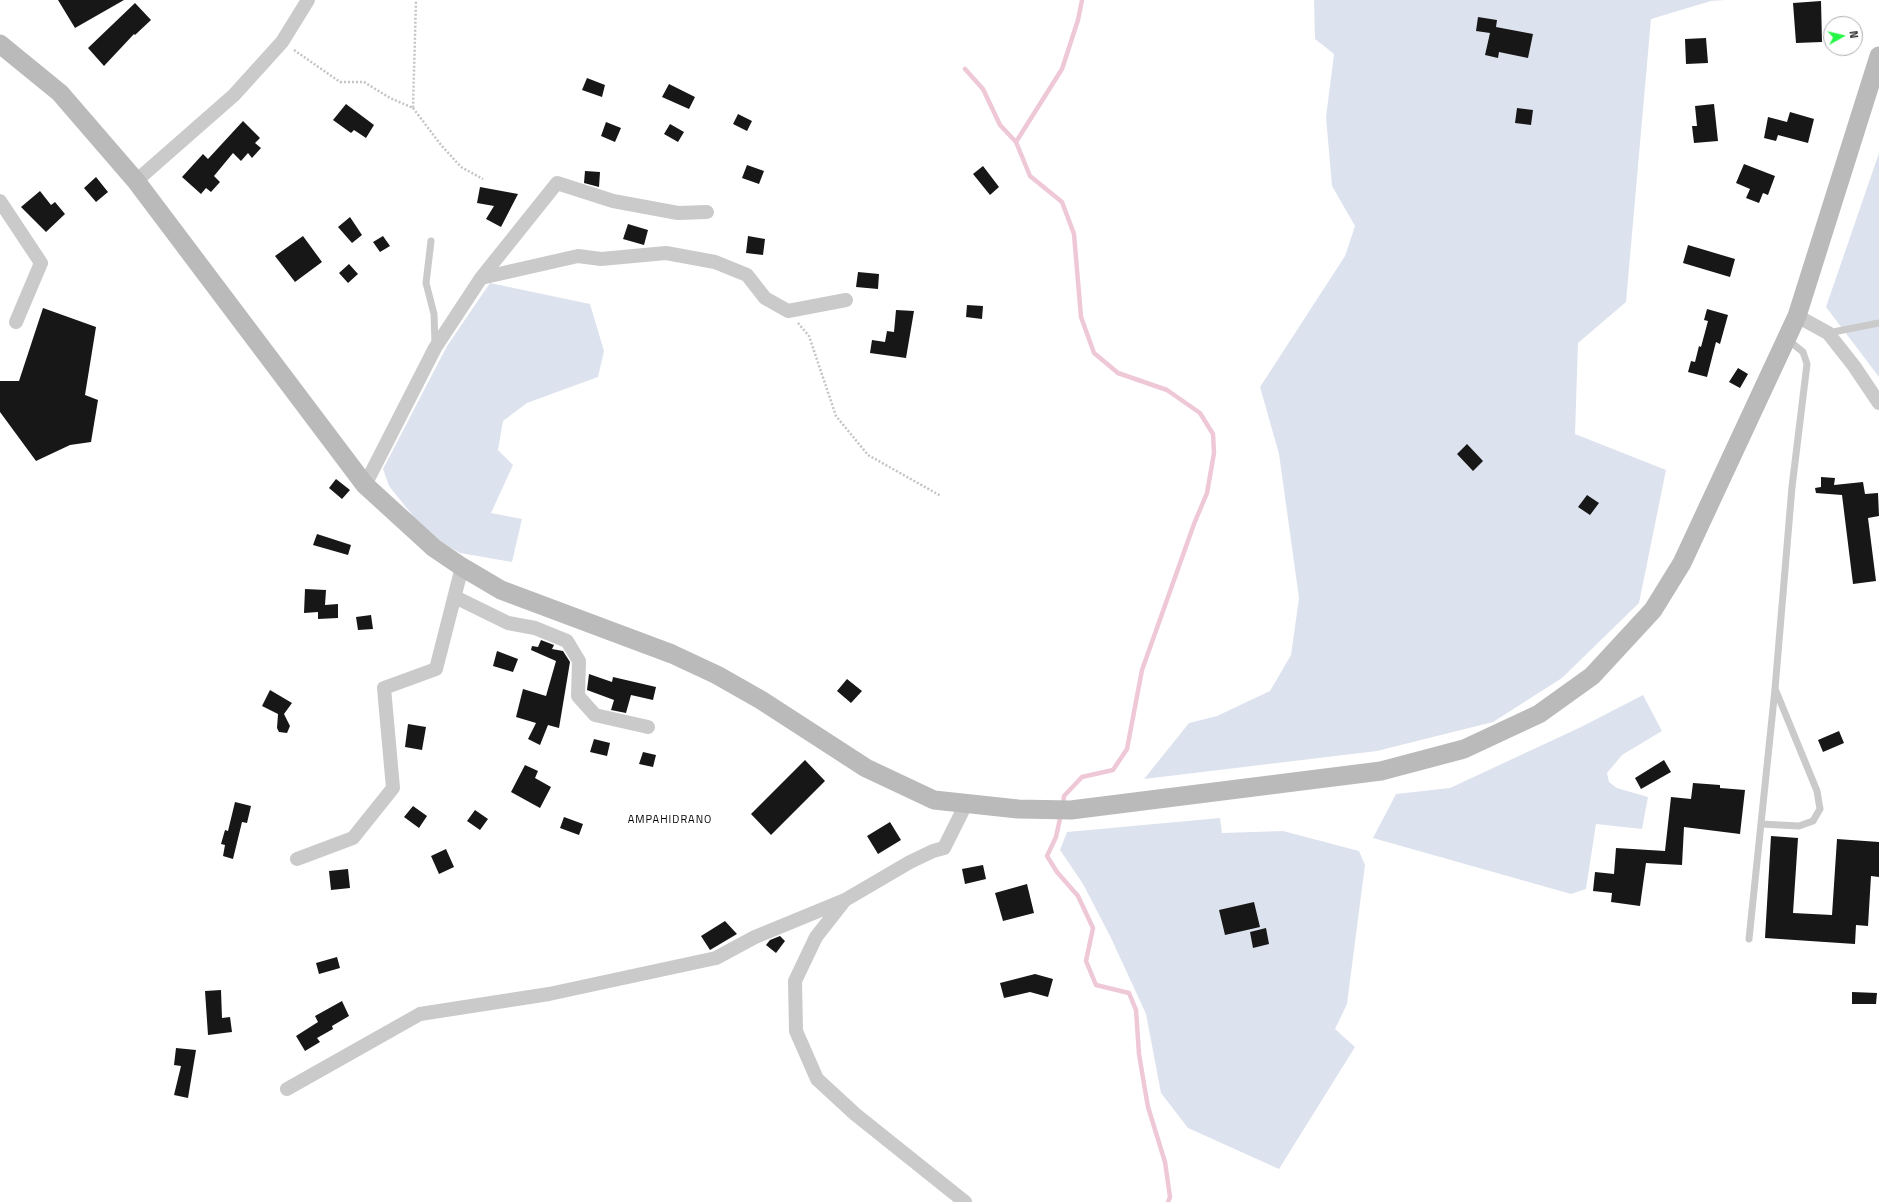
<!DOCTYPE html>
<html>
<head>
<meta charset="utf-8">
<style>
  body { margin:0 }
  #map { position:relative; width:1879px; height:1202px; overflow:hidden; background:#fff; font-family:"Titillium Web",sans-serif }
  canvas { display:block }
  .north { position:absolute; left:1823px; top:16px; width:40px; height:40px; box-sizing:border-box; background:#fff; border:1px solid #acacac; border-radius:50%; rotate:82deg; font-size:11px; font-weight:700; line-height:16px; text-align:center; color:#303030 }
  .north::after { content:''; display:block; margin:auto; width:14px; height:18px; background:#25f544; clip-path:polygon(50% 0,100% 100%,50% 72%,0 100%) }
</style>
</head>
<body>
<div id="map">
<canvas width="1879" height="1202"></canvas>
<div class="north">N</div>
</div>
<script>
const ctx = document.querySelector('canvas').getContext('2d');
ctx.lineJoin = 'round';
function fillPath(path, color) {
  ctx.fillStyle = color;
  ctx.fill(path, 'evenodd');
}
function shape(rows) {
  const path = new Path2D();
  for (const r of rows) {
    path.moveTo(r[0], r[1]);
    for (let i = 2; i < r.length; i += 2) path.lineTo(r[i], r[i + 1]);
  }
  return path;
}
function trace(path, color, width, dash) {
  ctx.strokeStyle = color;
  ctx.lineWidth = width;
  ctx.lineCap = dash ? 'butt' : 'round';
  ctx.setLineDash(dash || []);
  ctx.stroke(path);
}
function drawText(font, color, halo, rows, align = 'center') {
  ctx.font = font + ' "Titillium Web",sans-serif';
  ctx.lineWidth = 4;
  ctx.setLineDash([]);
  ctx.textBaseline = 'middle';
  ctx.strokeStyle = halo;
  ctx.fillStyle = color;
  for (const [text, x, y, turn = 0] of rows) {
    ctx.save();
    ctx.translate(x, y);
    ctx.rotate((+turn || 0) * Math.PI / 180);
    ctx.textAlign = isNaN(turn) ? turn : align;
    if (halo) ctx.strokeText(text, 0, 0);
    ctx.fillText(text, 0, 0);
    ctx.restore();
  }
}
const green = shape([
  [1314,0,1725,0,1711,1,1651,19,1626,302,1578,343,1575,434,1666,470,1639,603,1562,678,1493,722,1377,751,1144,779,1189,723,1217,716,1270,691,1291,655,1299,598,1279,454,1260,387,1345,256,1355,226,1332,186,1326,117,1334,54,1315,39],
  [1879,153,1879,377,1826,307],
  [490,283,590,304,604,351,598,377,527,403,503,421,498,450,513,465,491,513,522,519,512,562,460,553,429,536,389,486,383,469,447,346],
  [1643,695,1662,731,1622,755,1607,773,1609,782,1617,788,1648,797,1642,829,1596,824,1586,889,1571,894,1373,838,1396,794,1450,788,1581,727],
  [1220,818,1222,833,1283,831,1359,851,1365,865,1347,1004,1335,1029,1355,1047,1279,1169,1188,1128,1161,1093,1146,1014,1111,938,1083,884,1060,850,1067,832]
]);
const stream = shape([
  [965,69,983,89,1000,125,1016,142,1030,176,1062,202,1074,234,1081,317,1094,353,1118,373,1167,390,1200,413,1213,434,1214,453,1207,493,1194,524,1142,670,1127,749,1113,770,1082,777,1064,796,1063,805],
  [1016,142,1062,69,1078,20,1082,0],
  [1061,814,1056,837,1047,856,1057,872,1078,896,1093,928,1086,961,1096,985,1129,993,1136,1010,1139,1054,1144,1084,1148,1107,1165,1162,1170,1197,1168,1202]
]);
const building = shape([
  [58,0,124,0,75,28],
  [1821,1,1822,42,1796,43,1793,3],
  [135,3,151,20,135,35,134,34,104,66,88,48],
  [1478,17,1497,20,1496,27,1533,34,1528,58,1499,52,1498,58,1485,55,1490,33,1476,31],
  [1706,38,1708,63,1686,64,1685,39],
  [587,78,605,85,602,97,582,90],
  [669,84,695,97,689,109,662,97],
  [346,104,374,125,366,138,354,130,351,133,333,120],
  [1714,104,1718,141,1694,143,1692,126,1697,126,1695,106],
  [1517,108,1533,110,1531,125,1515,123],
  [1790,112,1814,119,1808,143,1778,135,1776,141,1764,138,1768,117,1787,122],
  [738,114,752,121,747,131,733,124],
  [243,121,260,138,255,143,261,148,252,158,248,153,241,161,233,153,214,176,220,182,211,192,206,188,201,194,182,177,203,154,208,159],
  [606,122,621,128,615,142,601,136],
  [670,124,684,132,678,142,664,134],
  [1744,164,1775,176,1768,195,1763,193,1759,203,1746,198,1750,189,1736,183],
  [747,165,764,171,759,184,742,178],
  [983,166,999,187,990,195,973,174],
  [585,171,600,172,599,187,584,183],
  [96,177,108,192,96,202,84,188],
  [480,187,518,194,501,227,486,219,494,206,477,203],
  [40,191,51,205,55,202,65,214,46,232,21,207],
  [350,217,362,235,352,243,338,227],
  [628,224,648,230,644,245,623,239],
  [303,236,322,262,295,282,275,256],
  [383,236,390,246,380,252,373,242],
  [748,236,765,239,763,255,746,253],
  [1688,245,1735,259,1730,277,1683,263],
  [349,264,358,274,348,283,339,273],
  [858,272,879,274,878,289,856,287],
  [967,305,983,306,982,319,966,317],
  [43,308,96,327,85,395,98,400,91,442,70,445,36,461,0,412,0,381,19,381],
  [1707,309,1728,315,1720,344,1716,342,1707,377,1688,372,1691,361,1695,362,1699,346,1701,347,1708,321,1704,320],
  [896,310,914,311,906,358,870,353,872,340,885,342,887,331,894,332],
  [1738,368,1748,374,1740,388,1729,382],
  [1467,444,1483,461,1473,471,1457,454],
  [1821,477,1835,478,1834,485,1863,482,1865,494,1878,493,1879,516,1868,518,1876,581,1853,584,1842,495,1816,493,1815,488,1821,487],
  [336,479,350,490,342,499,329,488],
  [1587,495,1599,503,1590,515,1578,507],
  [317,534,351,545,348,555,313,545],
  [305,589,326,590,325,605,338,604,338,618,318,619,318,612,304,613],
  [371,615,373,629,358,630,356,617],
  [541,640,554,645,552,649,563,651,570,662,559,728,548,725,540,745,528,739,536,723,516,717,523,689,546,696,556,661,531,650,532,646,538,647],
  [497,651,518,659,513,672,493,666],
  [589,674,612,682,613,677,656,687,653,700,631,695,626,713,611,710,614,700,587,690],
  [847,679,862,691,851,703,837,691],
  [270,690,292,703,284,714,290,726,287,733,279,732,277,728,278,714,262,706],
  [408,724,426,727,422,750,405,747],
  [1839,731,1844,743,1823,752,1818,740],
  [594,739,610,743,607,756,590,752],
  [643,752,656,755,653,767,639,764],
  [805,760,825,781,771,835,751,814],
  [1664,760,1671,772,1641,789,1635,778],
  [525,765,538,771,535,778,551,787,540,808,511,792],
  [1693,783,1720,785,1720,788,1745,790,1740,834,1684,827,1682,865,1646,863,1640,906,1611,902,1612,893,1593,891,1595,872,1614,874,1616,848,1665,851,1671,797,1691,799],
  [235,802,251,806,247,823,242,822,233,859,223,856,225,845,221,844,225,830,228,831],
  [413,806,427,816,419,828,404,817],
  [475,810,488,819,480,830,467,821],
  [564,817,583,824,579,835,560,828],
  [890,822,901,840,878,854,867,836],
  [1771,836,1798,838,1793,913,1832,915,1837,839,1879,842,1879,877,1871,876,1868,926,1856,925,1855,944,1765,938],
  [446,849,454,867,439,874,431,856],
  [983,865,986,879,965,884,962,869],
  [348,869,350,888,331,890,329,871],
  [1027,884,1034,913,1003,921,995,893],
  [1254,902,1260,927,1225,935,1219,910],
  [725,921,737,934,710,950,701,936],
  [1266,928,1269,944,1253,948,1250,932],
  [780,936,785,941,776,953,766,945,770,940],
  [337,957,340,968,319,974,316,963],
  [1035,974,1053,979,1048,997,1030,992,1004,998,1000,983],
  [221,990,222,1018,230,1017,232,1032,208,1035,205,991],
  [1852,992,1877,993,1876,1004,1852,1004],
  [342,1001,349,1016,332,1026,333,1029,317,1038,320,1042,305,1051,296,1036,318,1022,315,1016],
  [176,1048,196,1050,188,1098,174,1095,181,1066,174,1065]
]);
const path = shape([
  [294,50,340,82,364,82,390,98,413,108,416,0],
  [413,108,441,145,461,167,483,179],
  [798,323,809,336,836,416,868,455,941,496]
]);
const lane = shape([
  [431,241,426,283,434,314,435,344],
  [1828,333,1879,323],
  [1761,824,1799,826,1813,821,1820,809,1817,791,1776,691],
  [1749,939,1775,689,1792,487,1807,364,1803,352,1787,339]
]);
const street = shape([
  [136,181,234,95,282,42,308,0],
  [0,201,41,263,16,322],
  [481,278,578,256,601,259,666,253,715,262,747,275,765,298,788,311,846,300],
  [1797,316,1828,333,1854,366,1879,403],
  [365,485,435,348,481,278,557,183,613,201,678,213,707,212],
  [455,597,508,623,535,628,567,641,579,661,578,696,595,715,648,727],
  [297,859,353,838,393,788,384,688,436,669,462,567],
  [287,1089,420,1014,549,994,716,958,755,937,845,900],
  [965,1202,855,1114,817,1079,796,1031,795,981,816,937,845,900,910,862,933,851,944,848,966,804]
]);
const secondary = shape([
  [0,44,60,93,136,181,365,485,434,548,462,567,501,590,672,654,717,675,761,700,866,768,934,800,1018,809,1071,810,1381,771,1464,749,1539,714,1592,676,1653,610,1682,563,1797,316,1879,56]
]);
const neighbourhoodNames = [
  ["AMPAHIDRANO",670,820]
];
fillPath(green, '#dde3ee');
trace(stream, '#efc8d7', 4.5);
fillPath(building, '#171717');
trace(path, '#c4c4c4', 2.5, [2, 2]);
trace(lane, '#cacaca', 7);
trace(street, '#cacaca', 14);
trace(secondary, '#bababa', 19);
ctx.letterSpacing = '1px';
drawText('11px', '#000', '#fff', neighbourhoodNames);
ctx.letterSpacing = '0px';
</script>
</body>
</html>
